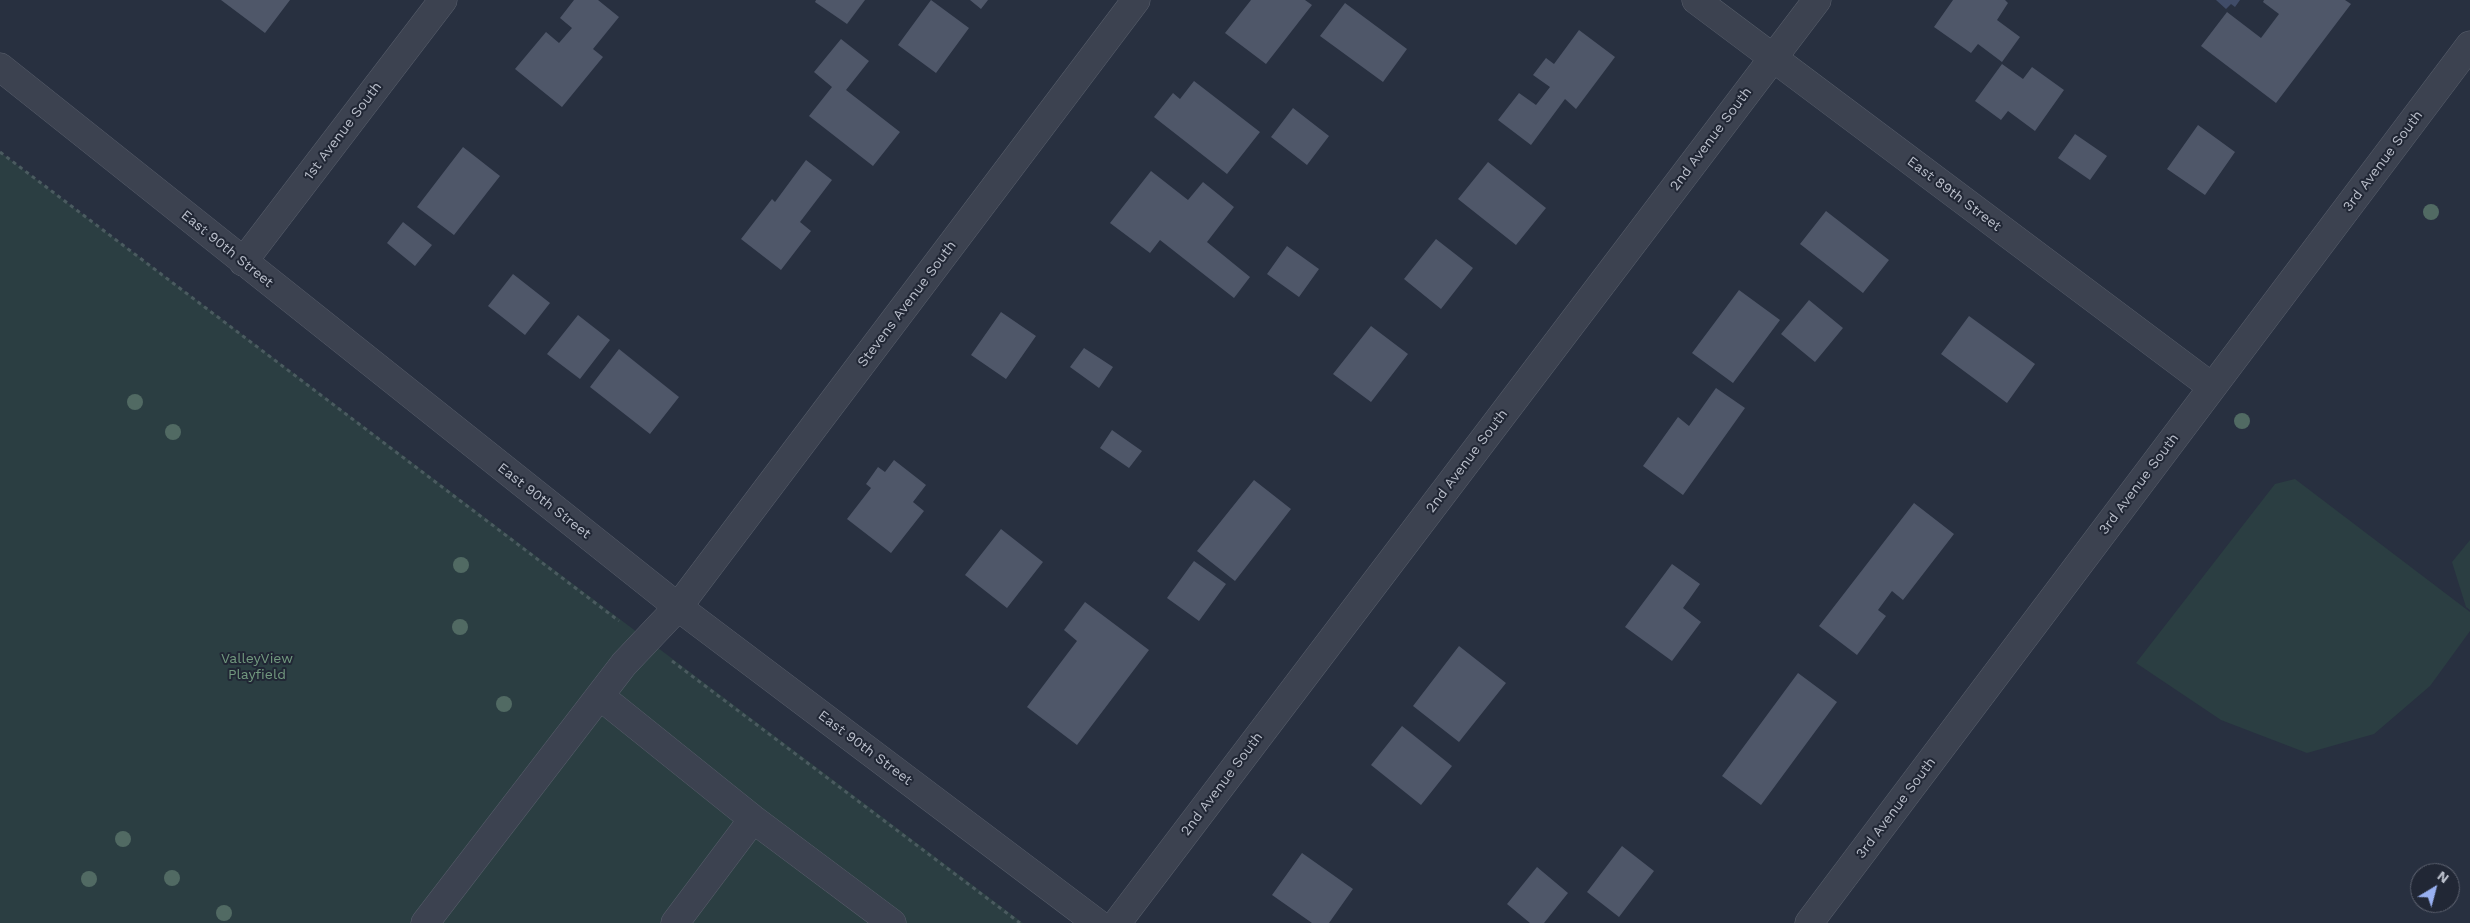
<!DOCTYPE html>
<html>
<head>
<meta charset="utf-8">
<style>
  body { margin:0 }
  #map { position:relative; width:2470px; height:923px; overflow:hidden; background:#283040; font-family:"Work Sans",sans-serif }
  canvas { display:block }
  .north { position:absolute; left:2410px; top:863px; width:50px; height:50px; box-sizing:border-box; background:#212735; border:1px solid #5e6371; border-radius:50%; rotate:37deg; font-size:14px; font-weight:700; line-height:20px; text-align:center; color:#b9beca }
  .north::after { content:''; display:block; margin:auto; width:18px; height:22px; background:#98b0f1; clip-path:polygon(50% 0,100% 100%,50% 72%,0 100%) }
</style>
</head>
<body>
<div id="map">
<canvas width="2470" height="923"></canvas>
<div class="north">N</div>
</div>
<script>
const ctx = document.querySelector('canvas').getContext('2d');
ctx.lineJoin = 'round';
function fillPath(path, color) {
  ctx.fillStyle = color;
  ctx.fill(path, 'evenodd');
}
function shape(rows) {
  const path = new Path2D();
  for (const r of rows) {
    path.moveTo(r[0], r[1]);
    for (let i = 2; i < r.length; i += 2) path.lineTo(r[i], r[i + 1]);
  }
  return path;
}
function trace(path, color, width, dash) {
  ctx.strokeStyle = color;
  ctx.lineWidth = width;
  ctx.lineCap = dash ? 'butt' : 'round';
  ctx.setLineDash(dash || []);
  ctx.stroke(path);
}
function drawText(font, color, halo, rows, align = 'center') {
  ctx.font = font + ' "Work Sans",sans-serif';
  ctx.lineWidth = 4;
  ctx.setLineDash([]);
  ctx.textBaseline = 'middle';
  ctx.strokeStyle = halo;
  ctx.fillStyle = color;
  for (const [text, x, y, turn = 0] of rows) {
    ctx.save();
    ctx.translate(x, y);
    ctx.rotate((+turn || 0) * Math.PI / 180);
    ctx.textAlign = isNaN(turn) ? turn : align;
    if (halo) ctx.strokeText(text, 0, 0);
    ctx.fillText(text, 0, 0);
    ctx.restore();
  }
}
const green = shape([
  [0,152,1023,923,0,923],
  [2295,479,2470,612,2470,631,2430,686,2374,734,2307,753,2221,720,2136,663,2275,484],
  [2470,540,2470,610,2466,607,2452,562]
]);
const water = shape([
  [2216,0,2240,0,2235,7,2231,4,2226,9]
]);
const building = shape([
  [221,0,290,0,265,33],
  [574,0,598,0,619,17,593,49,603,57,562,107,515,69,546,32,559,43,572,28,560,18],
  [816,0,865,0,847,24,815,2],
  [931,0,969,28,936,73,898,45],
  [970,0,988,0,981,9],
  [1251,0,1305,0,1312,5,1266,64,1225,33],
  [1953,0,2005,0,2008,3,1997,20,2020,37,2002,62,1978,44,1971,53,1934,27],
  [2264,0,2345,0,2351,4,2276,103,2201,46,2227,12,2261,38,2279,14,2263,2],
  [1345,3,1407,49,1383,82,1320,36],
  [1579,30,1615,57,1576,109,1565,99,1531,145,1498,120,1519,93,1536,105,1550,87,1533,75,1546,58,1554,64],
  [841,39,869,61,846,90,900,132,873,166,809,116,832,87,814,72],
  [2002,64,2023,79,2032,67,2064,90,2035,131,2008,111,2001,120,1975,101],
  [1194,81,1260,132,1227,174,1154,117,1173,93,1180,99],
  [1293,108,1329,136,1307,165,1271,137],
  [2198,125,2235,152,2205,195,2167,169],
  [2075,134,2107,156,2090,180,2058,158],
  [463,147,500,176,454,235,417,207],
  [806,160,832,180,800,222,811,231,781,270,741,239,772,199,775,202],
  [1488,162,1546,208,1516,245,1458,199],
  [1151,171,1188,200,1203,182,1234,207,1207,242,1250,277,1234,298,1160,240,1150,253,1110,223],
  [1826,211,1889,260,1863,293,1800,244],
  [403,222,432,245,415,266,387,243],
  [1436,239,1473,268,1441,309,1404,279],
  [1287,246,1319,269,1299,297,1267,274],
  [513,274,550,303,525,335,488,306],
  [1739,290,1780,320,1733,383,1692,353],
  [1809,300,1843,328,1815,362,1781,334],
  [1001,312,1036,336,1006,379,971,355],
  [578,315,610,340,580,379,547,354],
  [1969,316,2035,364,2007,403,1941,354],
  [1371,326,1408,354,1371,402,1333,374],
  [1084,348,1113,367,1099,388,1070,367],
  [619,349,679,397,650,434,590,387],
  [1716,388,1745,408,1683,495,1643,466,1678,417,1689,426],
  [1112,430,1142,451,1129,468,1100,448],
  [894,460,926,485,913,502,924,511,891,553,847,519,871,488,866,484,878,467,885,472],
  [1254,480,1291,509,1235,581,1197,551],
  [1914,503,1954,534,1903,600,1892,591,1878,610,1886,616,1857,655,1819,626],
  [1001,529,1043,562,1007,608,965,575],
  [1194,561,1226,584,1199,621,1167,598],
  [1672,564,1700,584,1683,608,1701,622,1672,661,1625,627],
  [1085,602,1149,650,1077,745,1027,707,1077,641,1064,630],
  [1459,646,1506,683,1459,742,1413,706],
  [1798,673,1837,702,1761,805,1722,776],
  [1402,726,1452,766,1421,805,1371,765],
  [1622,846,1654,871,1619,917,1587,892],
  [1302,853,1353,889,1329,923,1312,923,1272,895],
  [1537,867,1568,893,1544,923,1530,923,1507,904]
]);
const path = shape([
  [0,152,619,621],
  [672,661,1020,923]
]);
const minor = shape([
  [1696,0,2212,387],
  [0,67,678,607,1097,923],
  [243,262,443,0],
  [600,696,753,819,892,923],
  [425,923,624,664,678,607,1136,0],
  [675,923,753,819],
  [1117,923,1817,0],
  [1809,923,2470,45]
]);
const trees = [
  [2431,212],
  [135,402],
  [2242,421],
  [173,432],
  [461,565],
  [460,627],
  [504,704],
  [123,839],
  [172,878],
  [89,879],
  [224,913]
];
const streetNames = [
  ["1st Avenue South",343,131,-53],
  ["2nd Avenue South",1711,139,-53],
  ["3rd Avenue South",2383,161,-53],
  ["East 89th Street",1954,194,37],
  ["East 90th Street",227,249,39],
  ["Stevens Avenue South",907,304,-53],
  ["2nd Avenue South",1467,461,-53],
  ["3rd Avenue South",2139,484,-53],
  ["East 90th Street",544,501,38],
  ["East 90th Street",865,748,37],
  ["2nd Avenue South",1222,784,-53],
  ["3rd Avenue South",1896,808,-53]
];
const parkNames = [
  ["ValleyView",257,659],
  ["Playfield",257,675]
];
fillPath(green, '#2b3e42');
fillPath(water, '#404c68');
fillPath(building, '#4f5769');
trace(minor, '#5a606d', 29);
trace(path, '#4b5b60', 3, [4, 4]);
trace(minor, '#3c4250', 28);
ctx.fillStyle = '#516a63';
for (const [x, y] of trees) {
  ctx.beginPath();
  ctx.arc(x, y, 8, 0, 2 * Math.PI);
  ctx.fill();
}
drawText('14px', '#b9beca', '#212735', streetNames);
drawText('14px', '#72997f', '#212735', parkNames);
</script>
</body>
</html>
